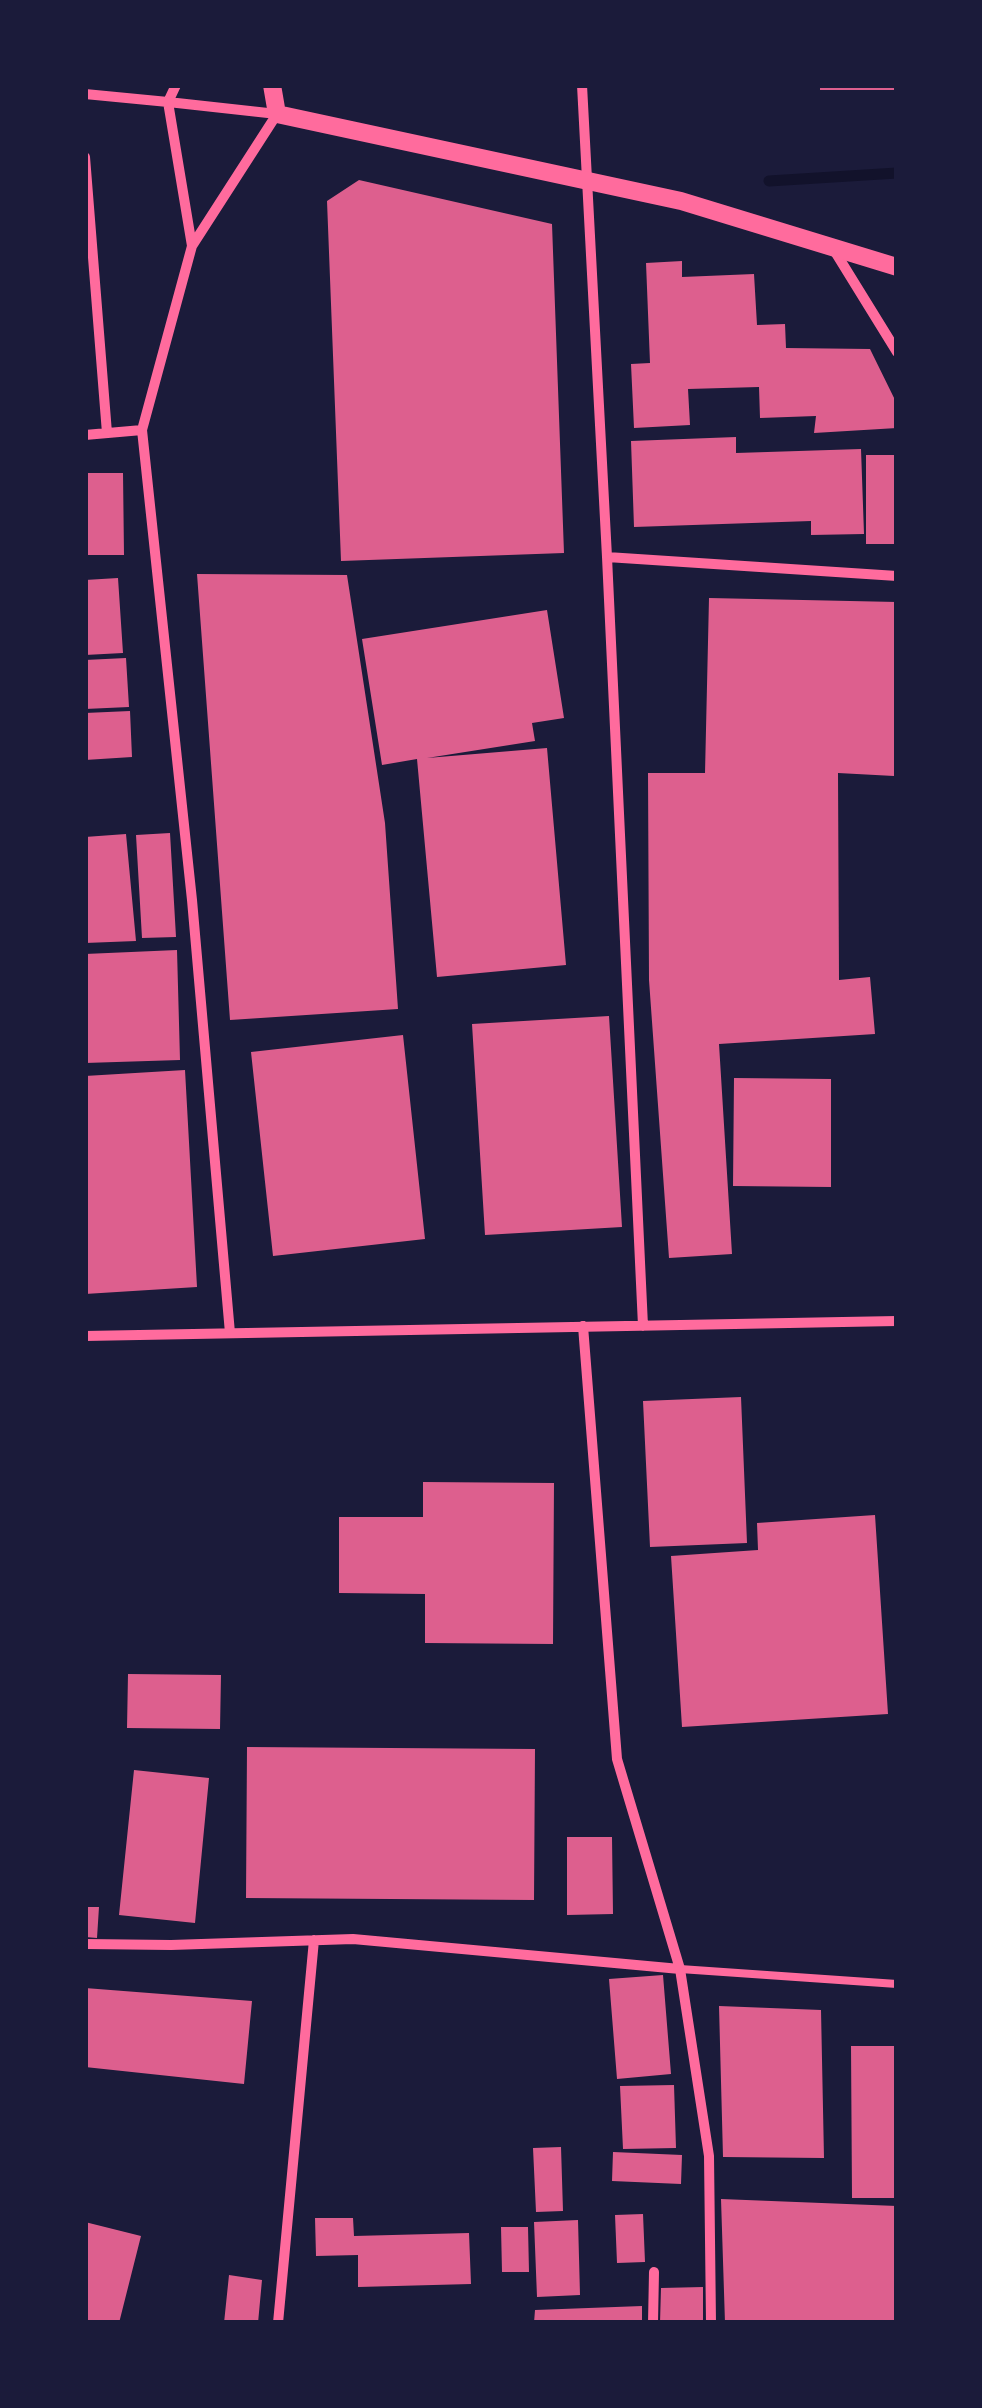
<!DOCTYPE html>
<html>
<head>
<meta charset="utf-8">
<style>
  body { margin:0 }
  #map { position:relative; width:982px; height:2408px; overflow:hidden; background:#1b1b3a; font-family:Raleway,sans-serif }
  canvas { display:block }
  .frame { position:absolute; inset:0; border:88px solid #1b1b3a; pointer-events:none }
</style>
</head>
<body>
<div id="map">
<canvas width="982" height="2408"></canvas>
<div class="frame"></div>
</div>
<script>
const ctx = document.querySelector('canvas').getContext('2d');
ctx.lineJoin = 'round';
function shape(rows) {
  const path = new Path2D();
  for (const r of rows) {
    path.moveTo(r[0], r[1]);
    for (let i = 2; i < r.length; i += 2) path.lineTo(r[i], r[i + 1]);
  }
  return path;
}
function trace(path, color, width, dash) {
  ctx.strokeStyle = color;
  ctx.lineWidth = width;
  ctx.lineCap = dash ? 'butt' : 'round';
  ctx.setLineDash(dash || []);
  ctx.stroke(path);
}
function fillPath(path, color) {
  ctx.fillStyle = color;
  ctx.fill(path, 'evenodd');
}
const stream = shape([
  [769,181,897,173]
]);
const building = shape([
  [820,85,897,85,897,90,820,90],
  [359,180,552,224,564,553,341,561,327,201],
  [682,261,682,277,754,274,757,325,785,324,786,348,870,349,897,404,897,428,814,433,816,416,760,418,759,387,688,389,690,425,634,428,631,364,650,363,646,263],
  [736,437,736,453,861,449,864,534,811,535,811,521,634,527,631,441],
  [866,455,897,455,897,544,866,544],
  [85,473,123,473,124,555,85,555],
  [197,574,347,575,385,823,398,1009,230,1020],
  [118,578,123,653,85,655,85,580],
  [709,598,897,602,894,776,838,773,839,980,870,977,875,1034,719,1044,732,1254,669,1258,649,980,648,773,705,773],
  [547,610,564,718,532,723,535,741,427,758,547,748,566,965,437,977,417,759,382,765,362,639],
  [126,658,129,707,85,709,85,660],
  [130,711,132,757,85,760,85,713],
  [170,833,176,937,142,938,136,835],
  [126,834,136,941,85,943,85,837],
  [177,950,180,1060,85,1063,85,954],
  [609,1016,622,1227,485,1235,472,1024],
  [403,1035,425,1239,273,1256,251,1052],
  [185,1070,197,1287,85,1294,85,1076],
  [734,1078,831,1079,831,1187,733,1186],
  [741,1397,747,1543,650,1547,643,1401],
  [423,1482,554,1483,553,1644,425,1643,425,1594,339,1593,339,1517,423,1517],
  [875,1515,888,1714,682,1727,671,1556,758,1550,757,1523],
  [128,1674,221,1675,220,1729,127,1728],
  [247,1747,535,1749,534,1900,246,1898],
  [134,1770,209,1778,195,1923,119,1915],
  [567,1837,612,1837,613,1914,567,1915],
  [85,1907,99,1907,97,1938,85,1937],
  [663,1975,671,2074,617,2079,609,1979],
  [85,1988,252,2001,244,2084,85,2067],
  [719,2006,821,2010,824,2158,723,2157],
  [851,2046,897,2046,897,2198,852,2198],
  [674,2085,676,2148,623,2149,620,2086],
  [561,2147,563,2211,536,2212,533,2148],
  [613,2152,682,2155,681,2184,612,2181],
  [721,2199,897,2206,897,2323,725,2323],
  [643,2214,645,2262,617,2263,615,2215],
  [315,2218,353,2218,354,2236,469,2233,471,2284,358,2287,358,2255,316,2256],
  [578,2220,580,2295,537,2297,534,2222],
  [85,2222,141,2236,119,2323,85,2323],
  [501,2227,528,2227,529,2272,502,2272],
  [229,2275,262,2280,258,2323,224,2323],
  [703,2287,703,2323,660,2323,661,2288],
  [642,2306,642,2323,534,2323,535,2310]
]);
const service = shape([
  [680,1969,897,1984]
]);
const minor = shape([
  [582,85,607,557,643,1326],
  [85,94,168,102,277,114,192,246,168,102,176,85],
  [85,157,107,433],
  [192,246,142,430,192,900,230,1333],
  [834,250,897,352],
  [85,435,142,430],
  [607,557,897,576],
  [583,1326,617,1759,680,1969],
  [85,1336,897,1321],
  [85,1944,171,1945,353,1939,680,1969,709,2156,711,2323],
  [278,2323,314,1940],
  [653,2323,654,2272]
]);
const tertiary = shape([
  [272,85,277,114,681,201,897,267]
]);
trace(stream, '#12122b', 11);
fillPath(building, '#dd5f8e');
trace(service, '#ff6b9d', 8);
trace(minor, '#ff6b9d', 10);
trace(tertiary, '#ff6b9d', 18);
</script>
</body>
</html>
